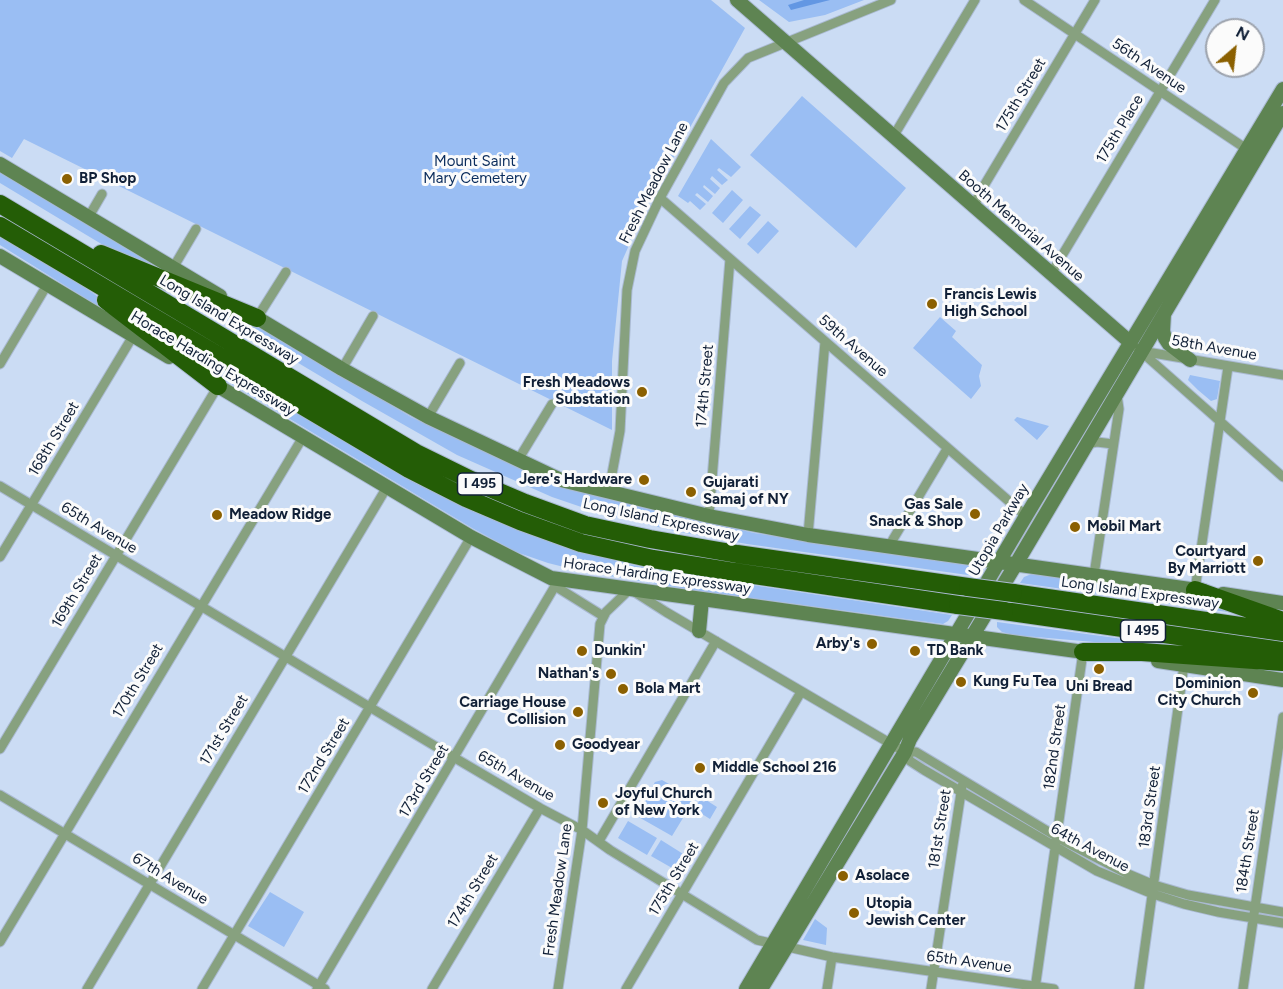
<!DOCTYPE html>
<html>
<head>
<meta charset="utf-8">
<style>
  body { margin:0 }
  #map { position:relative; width:1283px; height:989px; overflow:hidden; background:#cbdcf4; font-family:Figtree,sans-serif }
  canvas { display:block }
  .north { position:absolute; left:1205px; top:18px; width:60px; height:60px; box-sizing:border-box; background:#fbfbfb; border:2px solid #9da3ad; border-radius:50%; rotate:28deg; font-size:16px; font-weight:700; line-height:24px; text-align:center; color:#112037 }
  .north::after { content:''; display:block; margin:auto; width:21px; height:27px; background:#8b6001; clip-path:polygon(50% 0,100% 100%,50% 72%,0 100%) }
</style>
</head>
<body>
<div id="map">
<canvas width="1283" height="989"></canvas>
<div class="north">N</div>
</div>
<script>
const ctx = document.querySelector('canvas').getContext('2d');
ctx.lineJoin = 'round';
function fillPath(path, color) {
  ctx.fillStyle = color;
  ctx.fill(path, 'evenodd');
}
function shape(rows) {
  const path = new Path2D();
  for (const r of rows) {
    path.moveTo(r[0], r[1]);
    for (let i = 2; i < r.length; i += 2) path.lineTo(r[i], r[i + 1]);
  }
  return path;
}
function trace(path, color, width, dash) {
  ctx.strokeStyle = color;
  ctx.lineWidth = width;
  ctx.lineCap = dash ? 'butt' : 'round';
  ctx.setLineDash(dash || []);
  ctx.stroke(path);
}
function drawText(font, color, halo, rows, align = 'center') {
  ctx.font = font + ' Figtree,sans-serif';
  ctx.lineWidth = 6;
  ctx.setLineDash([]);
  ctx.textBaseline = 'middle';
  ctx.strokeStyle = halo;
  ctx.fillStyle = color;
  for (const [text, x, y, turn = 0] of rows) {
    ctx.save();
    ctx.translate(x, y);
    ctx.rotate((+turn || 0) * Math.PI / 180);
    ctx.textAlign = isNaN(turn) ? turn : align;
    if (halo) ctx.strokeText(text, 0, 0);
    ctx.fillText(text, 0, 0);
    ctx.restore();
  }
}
const green = shape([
  [0,0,711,0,745,28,646,207,622,261,612,361,612,430,24,139,12,158,0,151],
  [759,0,864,0,825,15,789,22],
  [802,96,906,188,856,248,750,155],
  [711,139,741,167,731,177,719,168,717,170,728,180,722,185,712,176,710,179,720,188,715,194,704,185,703,187,713,196,708,202,697,193,695,195,706,204,700,210,690,201,688,203,678,196],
  [0,171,190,285,123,257,0,183],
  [732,190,743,200,723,223,712,213],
  [750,206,761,215,740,239,729,229],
  [768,221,779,231,758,254,747,244],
  [0,233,50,263,97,296,111,308,109,313,0,245],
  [186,296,260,326,411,417,550,483,754,533,969,564,976,572,975,576,747,544,675,531,599,513,552,497,457,455,362,401],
  [940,317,956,331,952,337,982,365,979,376,981,386,971,399,913,348],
  [174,336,558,542,628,564,672,573,952,615,948,621,943,624,699,591,580,571,548,563,516,552,472,528,223,379,177,342],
  [1190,375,1220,381,1217,399,1211,401,1198,390,1188,380],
  [1017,417,1049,426,1037,440,1014,420],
  [1034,573,1189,595,1235,613,1020,583,1024,577],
  [997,622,1176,646,1152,647,1013,635,1002,632,997,627],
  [662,780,692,797,694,800,672,836,635,815,655,782],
  [700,800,704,802,706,800,717,807,710,819,694,809],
  [628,821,657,838,647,855,618,838],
  [661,840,688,857,679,872,651,856],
  [270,892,304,912,284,947,248,926],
  [815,919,827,928,826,945,803,940]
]);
const forest = shape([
  [804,0,830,0,791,10,788,5]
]);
const street = shape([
  [1024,0,1251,152],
  [893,137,975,0],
  [660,198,1026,516],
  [974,207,979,194,1095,0],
  [88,218,102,194],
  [173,268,196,229],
  [1051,274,1215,0],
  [257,318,286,272],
  [1137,348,1283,477],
  [1141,351,1283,375],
  [0,364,47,285],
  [342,369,373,316],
  [428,417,460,363],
  [1086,444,1097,442,1113,444],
  [518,460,552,404],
  [0,486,455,758,540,808,582,830,610,850,757,940,832,957,1054,989],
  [609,490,620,431,627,290,635,251,660,198,724,83,748,58,891,0],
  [709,516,730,259],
  [808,535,825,342],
  [889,546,947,449],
  [0,557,133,336],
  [1094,575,1119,409,1117,395],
  [553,582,555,586,603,616],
  [1195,590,1228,367],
  [0,749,218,386],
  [905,752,916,752,1064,841,1128,874,1154,885,1188,895,1283,912],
  [0,795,325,989],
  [599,841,716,641],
  [0,942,303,437],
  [87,989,387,487],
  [202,989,471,537],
  [317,989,555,586],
  [432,989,540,808],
  [558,989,582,830,600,624,606,612,630,589,666,612,905,752,910,761,924,770,1097,871,1153,894,1184,904,1218,912,1283,923],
  [626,989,801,692],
  [827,989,832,957],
  [931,989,962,786],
  [1035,989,1083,652],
  [1139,989,1184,665],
  [1243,989,1283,717]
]);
const secondary = shape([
  [737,0,1131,343],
  [0,164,220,296],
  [0,256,169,357],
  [249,313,342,369,428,417,561,480,709,516,808,535,1204,591],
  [1164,314,1163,331,1165,338,1169,344,1190,360],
  [211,382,471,537,551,578,1091,653],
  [1223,594,1283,603],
  [699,631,702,599],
  [1158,661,1283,680],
  [746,989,1026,516,1283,89],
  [761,989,905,752,910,739,1016,564,1283,113]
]);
const highway = shape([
  [0,204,416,453,471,480,525,503,585,525,650,539,737,554,968,587],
  [0,226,409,469,466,498,520,521,581,543,653,559,734,572,958,605],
  [101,254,257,318],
  [106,300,218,386],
  [1195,590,1283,621],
  [1013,593,1283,632],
  [1004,611,1283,651],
  [1083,652,1142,652,1282,662]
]);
const highwayBridge = shape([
  [968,587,1013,593],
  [958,605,1004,611]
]);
const markers = [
  [67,179,6,"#8b6001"],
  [932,304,6,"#8b6001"],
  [642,392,6,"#8b6001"],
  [644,480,6,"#8b6001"],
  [691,492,6,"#8b6001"],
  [975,514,6,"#8b6001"],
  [217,515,6,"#8b6001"],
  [1075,527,6,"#8b6001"],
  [1258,561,6,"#8b6001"],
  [872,644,6,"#8b6001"],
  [582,651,6,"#8b6001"],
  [915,651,6,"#8b6001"],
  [1099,669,6,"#8b6001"],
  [611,674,6,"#8b6001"],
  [961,682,6,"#8b6001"],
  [623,689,6,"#8b6001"],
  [1253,693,6,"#8b6001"],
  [578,712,6,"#8b6001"],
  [560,745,6,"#8b6001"],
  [700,768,6,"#8b6001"],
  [603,803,6,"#8b6001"],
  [843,876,6,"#8b6001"],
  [854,913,6,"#8b6001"]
];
const shields = [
  [480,484,45],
  [1143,631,45]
];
const shieldNames = [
  ["I 495",480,484],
  ["I 495",1143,631]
];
const streetNames = [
  ["56th Avenue",1149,66,34],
  ["175th Street",1021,95,-59],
  ["175th Place",1120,129,-59],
  ["Fresh Meadow Lane",654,183,-63],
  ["Booth Memorial Avenue",1021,226,41],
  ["Long Island Expressway",229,320,31],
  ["59th Avenue",853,346,41],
  ["58th Avenue",1214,348,10],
  ["Horace Harding Expressway",213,364,31],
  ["174th Street",705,386,-85],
  ["168th Street",54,439,-59],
  ["Long Island Expressway",661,520,12],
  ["65th Avenue",99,528,31],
  ["Utopia Parkway",999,530,-60],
  ["Horace Harding Expressway",657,576,8],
  ["169th Street",77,591,-59],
  ["Long Island Expressway",1140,593,8],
  ["170th Street",138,681,-59],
  ["171st Street",224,730,-59],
  ["182nd Street",1055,747,-82],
  ["172nd Street",324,756,-59],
  ["65th Avenue",516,776,30],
  ["173rd Street",424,781,-59],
  ["183rd Street",1150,807,-82],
  ["181st Street",940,829,-81],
  ["64th Avenue",1090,848,28],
  ["184th Street",1248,851,-81],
  ["67th Avenue",170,879,31],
  ["175th Street",674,879,-59],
  ["Fresh Meadow Lane",558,890,-82],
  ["174th Street",473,891,-59],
  ["65th Avenue",969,962,8]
];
const parkNames = [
  ["Mount Saint",475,162],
  ["Mary Cemetery",475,179]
];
const poiNames = [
  ["BP Shop",79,179],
  ["Francis Lewis",944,295],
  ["High School",944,312],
  ["Fresh Meadows",630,383,"right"],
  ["Substation",630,400,"right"],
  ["Jere's Hardware",632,480,"right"],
  ["Gujarati",703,483],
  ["Samaj of NY",703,500],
  ["Gas Sale",963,505,"right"],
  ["Snack & Shop",963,522,"right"],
  ["Meadow Ridge",229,515],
  ["Mobil Mart",1087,527],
  ["Courtyard",1246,552,"right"],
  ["By Marriott",1246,569,"right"],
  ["Arby's",860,644,"right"],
  ["Dunkin'",594,651],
  ["TD Bank",927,651],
  ["Nathan's",599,674,"right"],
  ["Kung Fu Tea",973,682],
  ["Dominion",1241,684,"right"],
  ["City Church",1241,701,"right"],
  ["Uni Bread",1099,687,"center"],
  ["Bola Mart",635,689],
  ["Carriage House",566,703,"right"],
  ["Collision",566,720,"right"],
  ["Goodyear",572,745],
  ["Middle School 216",712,768],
  ["Joyful Church",615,794],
  ["of New York",615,811],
  ["Asolace",855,876],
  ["Utopia",866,904],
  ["Jewish Center",866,921]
];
fillPath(green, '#9abef3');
fillPath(forest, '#6397e3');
trace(street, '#aabad2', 11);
trace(secondary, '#aabad2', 16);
trace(highway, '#aabad2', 20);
trace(street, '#87a17f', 9);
trace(secondary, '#5e8452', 14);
trace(highway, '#245d06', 18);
trace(highwayBridge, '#aabad2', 20, []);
trace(highwayBridge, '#245d06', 18);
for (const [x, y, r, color] of markers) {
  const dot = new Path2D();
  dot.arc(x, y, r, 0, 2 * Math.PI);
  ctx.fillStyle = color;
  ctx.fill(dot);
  trace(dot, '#fbfbfb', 2);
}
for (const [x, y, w] of shields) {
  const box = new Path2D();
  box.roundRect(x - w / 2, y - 11, w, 22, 4.5);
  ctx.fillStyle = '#fbfbfb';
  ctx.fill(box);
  trace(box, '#112037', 1.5);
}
drawText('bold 14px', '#112037', null, shieldNames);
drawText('15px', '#112037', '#fbfbfb', streetNames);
drawText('15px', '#0a2c5c', '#fbfbfb', parkNames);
drawText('bold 15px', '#112037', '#fbfbfb', poiNames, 'left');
</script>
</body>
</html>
